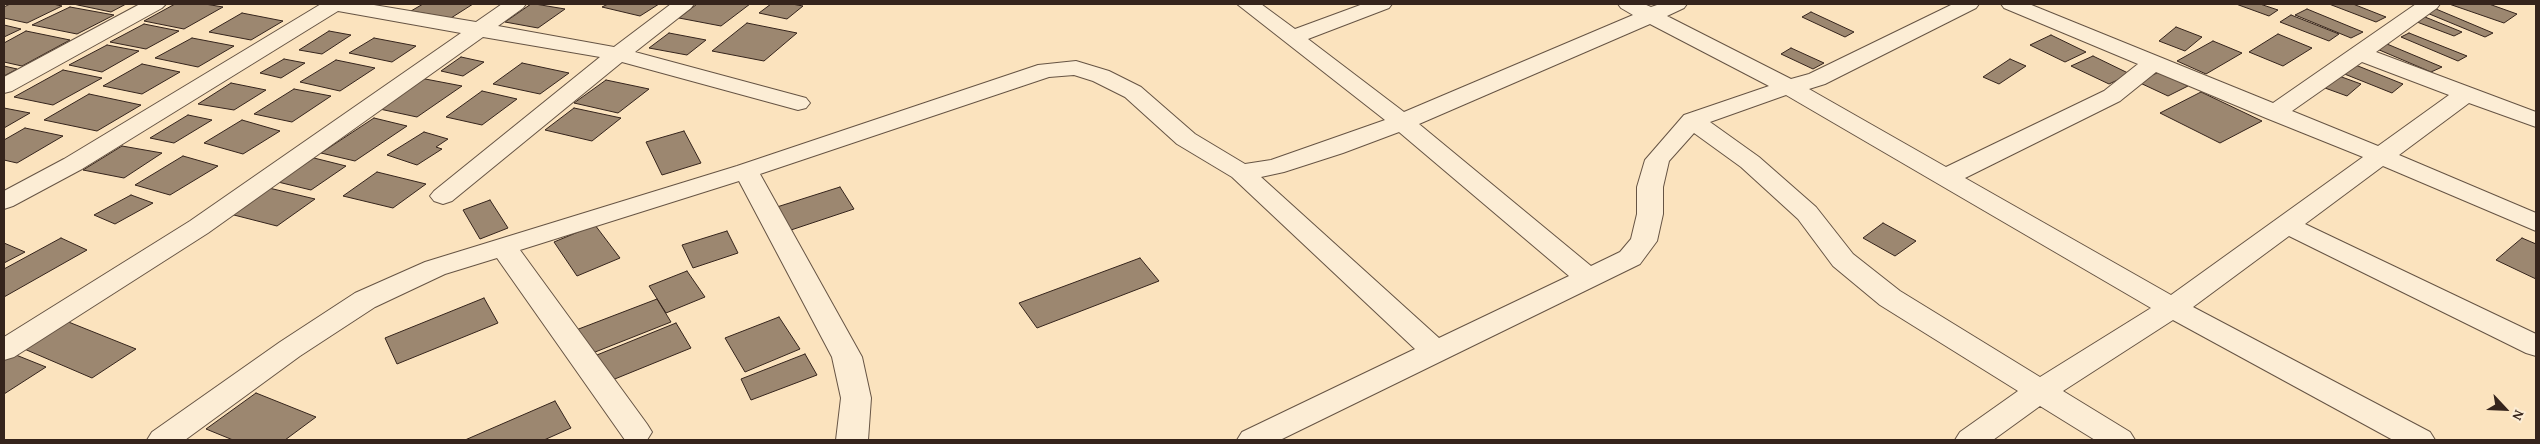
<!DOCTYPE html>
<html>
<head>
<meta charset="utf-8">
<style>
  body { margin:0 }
  #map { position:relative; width:2540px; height:444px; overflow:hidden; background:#fbe3be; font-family:"Gentium Book Plus",serif }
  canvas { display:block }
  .frame { position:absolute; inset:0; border:5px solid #35241c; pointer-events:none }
  .north { position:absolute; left:2480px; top:384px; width:50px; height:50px; -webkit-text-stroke:4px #fcedd5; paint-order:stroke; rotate:115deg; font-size:14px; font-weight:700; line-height:20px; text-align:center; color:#35241c }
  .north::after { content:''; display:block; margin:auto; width:18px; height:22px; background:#35241c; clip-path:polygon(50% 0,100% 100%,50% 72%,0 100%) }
</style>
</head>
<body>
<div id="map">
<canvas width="2540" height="444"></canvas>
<div class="frame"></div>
<div class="north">N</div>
</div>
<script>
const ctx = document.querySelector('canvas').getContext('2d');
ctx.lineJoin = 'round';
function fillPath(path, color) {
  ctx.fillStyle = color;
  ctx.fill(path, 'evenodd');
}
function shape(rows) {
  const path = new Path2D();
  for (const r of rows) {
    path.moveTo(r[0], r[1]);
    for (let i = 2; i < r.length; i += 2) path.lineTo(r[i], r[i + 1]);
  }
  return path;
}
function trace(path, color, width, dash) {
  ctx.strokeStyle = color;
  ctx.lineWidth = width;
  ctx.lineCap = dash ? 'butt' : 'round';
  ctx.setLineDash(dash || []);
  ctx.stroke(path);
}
const building = shape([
  [10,4,53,4,62,6,27,23,4,18,4,7,10,4],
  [73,4,126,4,111,12,73,4],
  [175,4,205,4,223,7,184,29,144,21,175,4],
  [423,4,473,4,451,18,411,11,423,4],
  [531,4,535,4,565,9,538,28,505,22,531,4],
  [608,4,659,4,640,16,602,7,608,4],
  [697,4,750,4,721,26,679,18,697,4],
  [771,4,792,4,803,6,787,19,759,13,771,4],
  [2236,4,2260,4,2278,10,2269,16,2236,4],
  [2329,4,2353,4,2386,17,2376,22,2329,4],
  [2449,4,2489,4,2517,14,2504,23,2449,4],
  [70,7,114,15,77,34,32,25,70,7],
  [2307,9,2363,32,2351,38,2295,15,2307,9],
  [2436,9,2493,33,2485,37,2427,13,2436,9],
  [1811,12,1854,32,1845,37,1802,17,1811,12],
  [242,13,283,21,251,40,209,32,242,13],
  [2291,15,2339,34,2329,41,2280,22,2291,15],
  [2425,17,2462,32,2454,36,2417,22,2425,17],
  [747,23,797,33,764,61,712,51,747,23],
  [144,24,179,31,146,49,110,42,144,24],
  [4,25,21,29,4,37,4,25],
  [2176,27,2202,37,2185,51,2159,41,2176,27],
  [26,31,70,40,22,66,4,62,4,43,26,31],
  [329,31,351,35,322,54,299,50,329,31],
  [669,33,706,40,687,55,649,48,669,33],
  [2409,33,2467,56,2458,61,2401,37,2409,33],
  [2278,34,2312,48,2283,66,2249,52,2278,34],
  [2051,35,2086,52,2065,62,2030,45,2051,35],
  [192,38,234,46,198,67,155,58,192,38],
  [374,38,416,46,392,62,349,53,374,38],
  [2213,41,2242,53,2206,74,2177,61,2213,41],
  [2387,44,2442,67,2431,72,2377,49,2387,44],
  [107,45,139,51,102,72,69,65,107,45],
  [1791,48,1824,63,1813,69,1781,54,1791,48],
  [2093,56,2130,74,2109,84,2071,66,2093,56],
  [461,57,484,62,463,76,441,71,461,57],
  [284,59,305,63,281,78,260,73,284,59],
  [2010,59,2026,66,1999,84,1983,77,2010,59],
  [336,60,375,68,340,91,300,82,336,60],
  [522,63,569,73,540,94,493,84,522,63],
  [142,64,180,72,142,94,103,86,142,64],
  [2353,64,2403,84,2392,93,2342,73,2353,64],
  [4,66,17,69,4,76,4,66],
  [63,70,102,78,53,105,14,97,63,70],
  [2159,72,2188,86,2168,96,2138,82,2159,72],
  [2339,76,2361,84,2347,96,2325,88,2339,76],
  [420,78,462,86,417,117,375,108,420,78],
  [606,80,649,89,618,113,574,103,606,80],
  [231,83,266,90,234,110,198,104,231,83],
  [294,89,331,96,292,122,254,114,294,89],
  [482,91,517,99,482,125,446,117,482,91],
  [2201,92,2262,121,2220,143,2160,113,2201,92],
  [89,94,141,105,97,131,44,120,89,94],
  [4,108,30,113,4,128,4,108],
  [574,108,621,118,592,141,545,130,574,108],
  [188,115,212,120,174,143,150,138,188,115],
  [374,118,407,126,355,161,321,153,374,118],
  [242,120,280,131,243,154,204,143,242,120],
  [25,128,63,136,17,163,4,160,4,140,25,128],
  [684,131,701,163,662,175,646,142,684,131],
  [424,132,448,139,436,147,442,149,417,165,387,155,424,132],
  [122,146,162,153,124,178,83,170,122,146],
  [183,156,218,166,170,195,135,185,183,156],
  [314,158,346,166,311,190,278,182,314,158],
  [377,172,426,184,393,208,343,196,377,172],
  [840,187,854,209,770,237,758,213,840,187],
  [269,188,315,199,277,226,230,214,269,188],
  [131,195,153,203,115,224,94,215,131,195],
  [490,200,508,228,480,239,463,210,490,200],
  [1883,223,1916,241,1895,256,1863,238,1883,223],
  [595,225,620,258,577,276,554,242,595,225],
  [727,231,738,253,693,268,682,245,727,231],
  [61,238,87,250,4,297,4,269,61,238],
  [2522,238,2536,244,2536,279,2496,260,2522,238],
  [4,243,25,252,4,263,4,243],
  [1140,258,1159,281,1037,328,1019,303,1140,258],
  [687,271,705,297,666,313,649,286,687,271],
  [484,298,498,323,397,364,385,338,484,298],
  [657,299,671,322,575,360,563,335,657,299],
  [779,317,800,349,745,372,725,338,779,317],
  [66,321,136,349,92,378,22,348,66,321],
  [676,323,691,348,600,385,587,359,676,323],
  [11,353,46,367,4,394,4,357,11,353],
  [805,354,817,375,751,400,741,379,805,354],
  [256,393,316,417,285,440,233,440,206,429,256,393],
  [555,401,571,428,544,440,465,440,555,401]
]);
const minor = shape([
  [140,4,166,4,162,8,12,91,4,93,4,77,140,4],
  [321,4,368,4,476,22,502,4,526,4,523,8,498,26,614,47,671,4,694,4,691,8,635,52,806,98,810,103,806,108,798,110,622,62,452,201,443,204,434,201,430,196,434,191,600,57,483,37,208,233,14,357,4,360,4,337,190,221,461,33,338,11,82,169,13,206,4,209,4,191,64,159,321,4],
  [1237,4,1261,4,1295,29,1363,4,1392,4,1389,8,1308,39,1404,112,1633,15,1621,8,1618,4,1644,4,1651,7,1660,4,1687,4,1684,8,1667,16,1791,79,1809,74,1953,4,1979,4,1976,8,1825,84,1809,89,1946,167,2104,91,2138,64,2004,8,2001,4,2029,4,2273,103,2416,4,2440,4,2437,8,2376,52,2536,112,2536,127,2469,103,2399,155,2536,213,2536,231,2383,166,2305,224,2536,334,2536,356,2526,353,2289,236,2193,307,2430,432,2435,440,2393,440,2173,320,2063,391,2130,432,2135,440,2095,440,2040,406,1993,440,1955,440,1960,432,2018,391,1880,305,1833,266,1798,219,1741,167,1694,133,1669,161,1663,187,1663,214,1657,241,1640,264,1280,440,1237,440,1242,432,1415,349,1232,177,1177,144,1125,97,1093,81,1074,75,1049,77,760,174,862,357,871,398,868,440,836,440,841,398,832,357,739,181,520,250,647,424,652,432,647,440,625,440,497,258,445,274,375,307,300,356,185,440,147,440,152,432,280,342,355,293,425,262,737,166,1038,65,1076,61,1109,71,1141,87,1195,134,1245,164,1271,160,1385,120,1237,4],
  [1650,24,1769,86,1684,115,1645,160,1637,187,1637,214,1631,239,1620,252,1591,266,1419,124,1650,24],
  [2362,62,2449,95,2378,146,2292,111,2362,62],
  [2156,72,2266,118,2363,157,2171,295,1965,178,2120,101,2156,72],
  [1786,95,2151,308,2040,377,1900,291,1853,254,1816,207,1759,157,1710,122,1786,95],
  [1399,132,1569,276,1439,338,1261,177,1284,172,1343,153,1399,132]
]);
fillPath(building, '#9c8770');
trace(building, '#35241c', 1);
trace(minor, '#665444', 2);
fillPath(minor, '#fcedd5');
</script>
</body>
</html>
